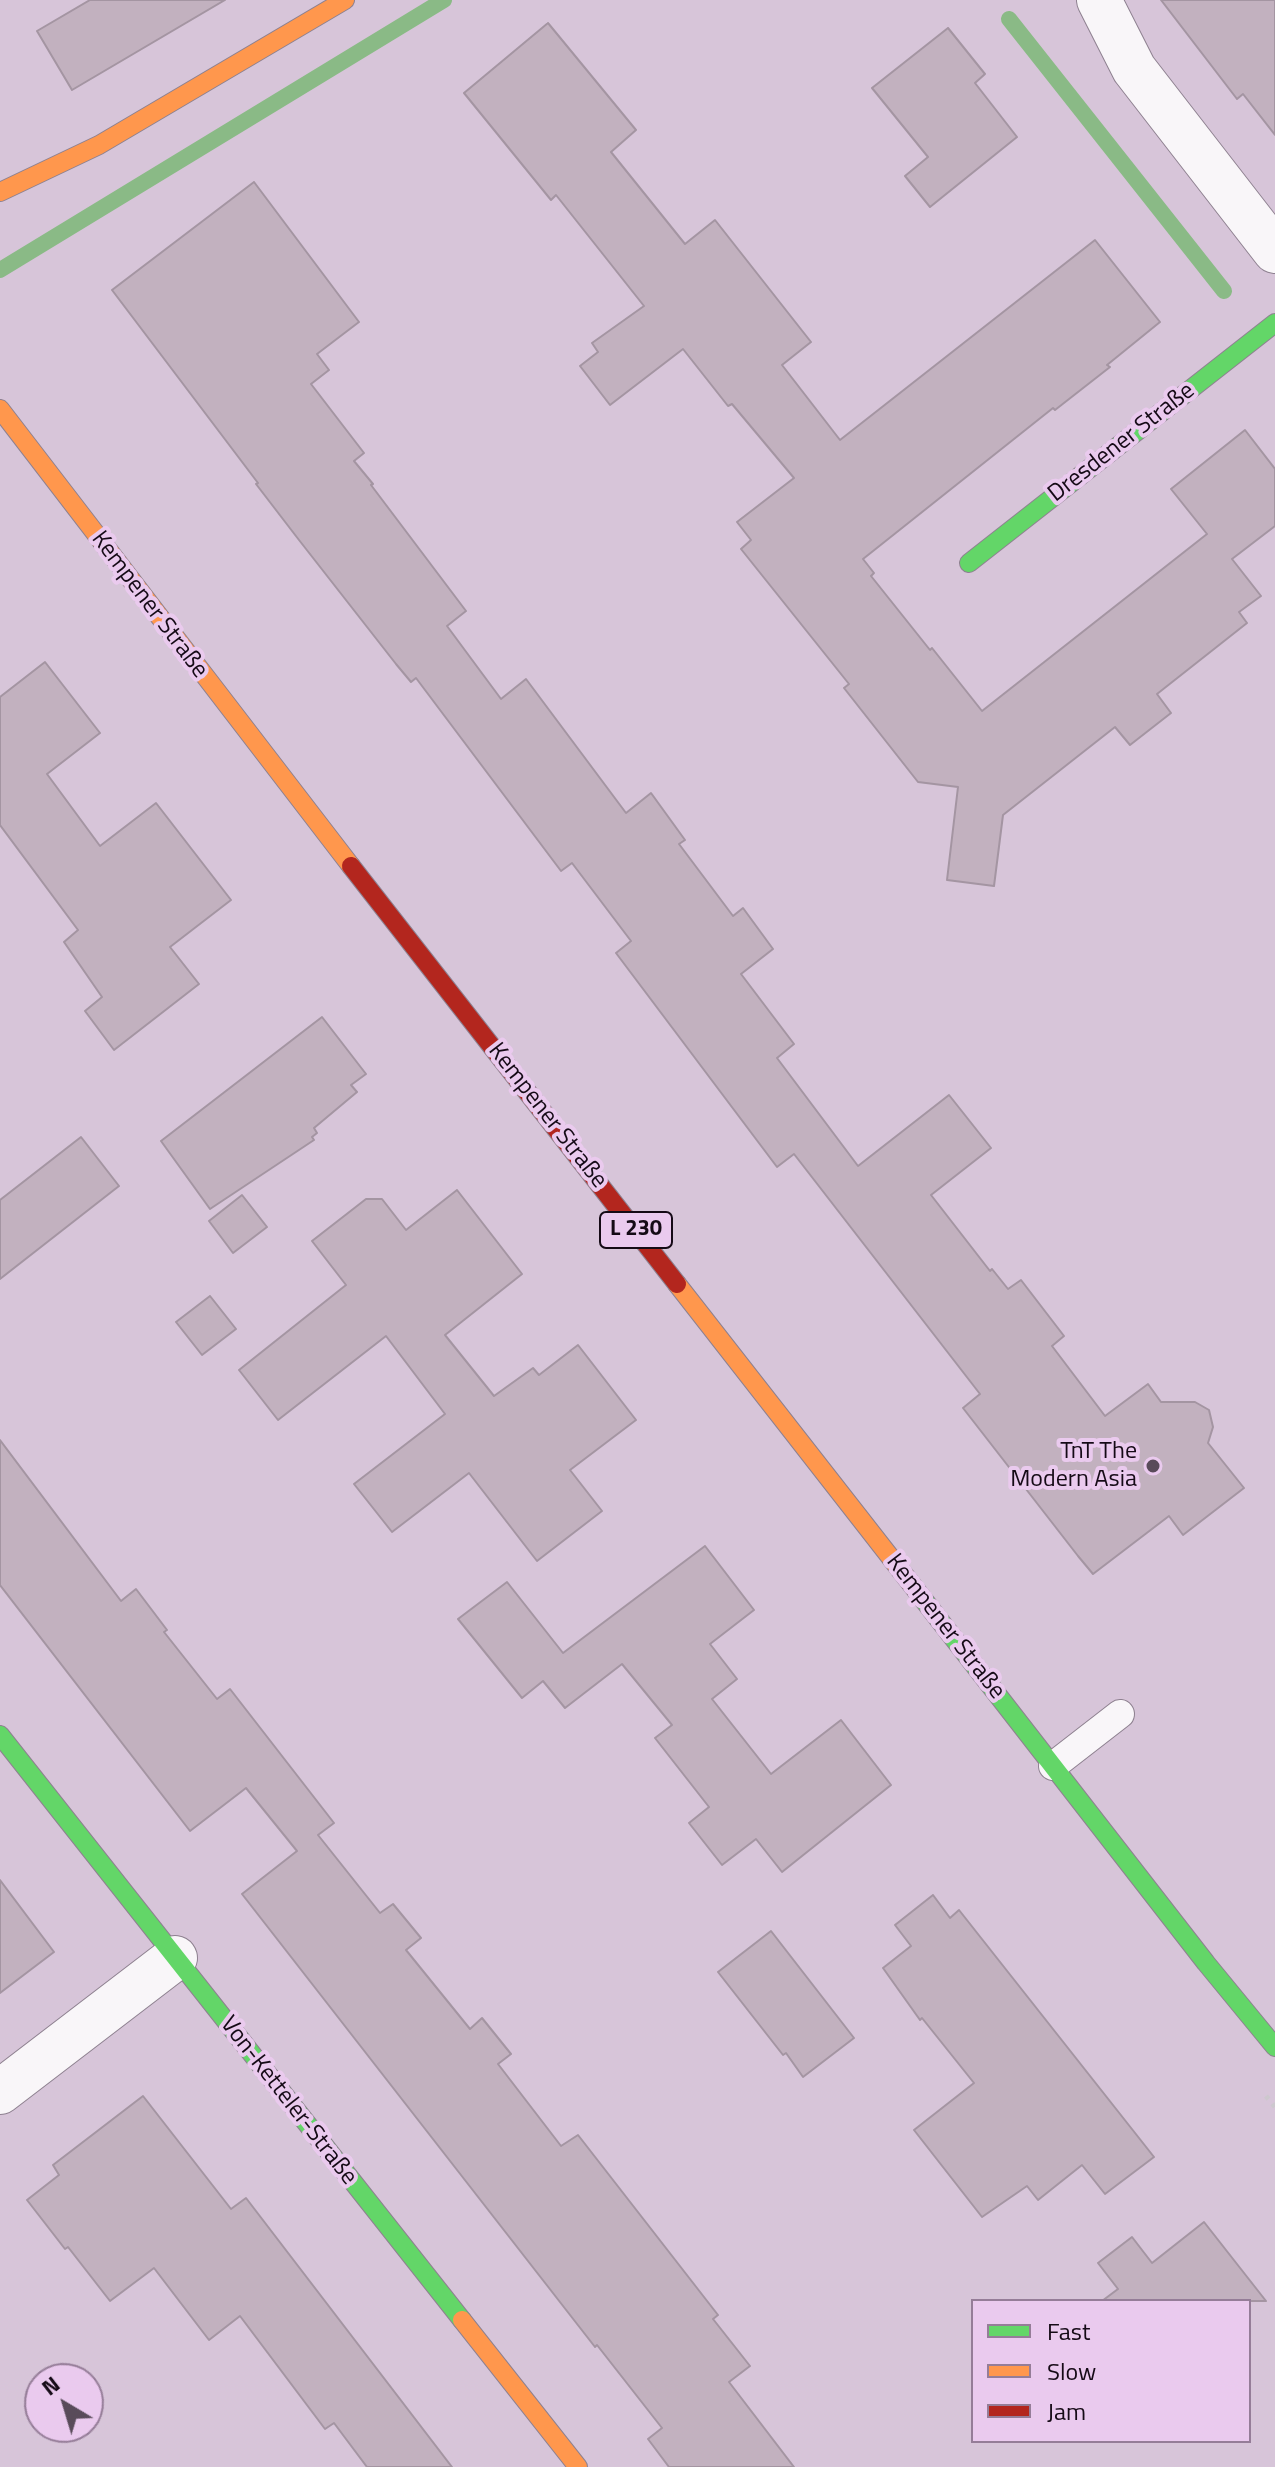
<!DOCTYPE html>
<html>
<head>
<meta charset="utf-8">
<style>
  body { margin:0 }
  #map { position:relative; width:1275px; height:2467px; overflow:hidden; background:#d7c5d9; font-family:"Titillium Web",sans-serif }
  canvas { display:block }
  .legend { position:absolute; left:971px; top:2299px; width:280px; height:144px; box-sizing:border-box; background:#eacaee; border:2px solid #957d98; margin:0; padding:10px 14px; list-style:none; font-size:24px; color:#150a16 }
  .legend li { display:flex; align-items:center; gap:16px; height:40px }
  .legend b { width:40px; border:2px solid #957d98 }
  .north { position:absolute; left:24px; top:2363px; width:80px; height:80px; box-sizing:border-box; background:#eacaee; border:2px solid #957d98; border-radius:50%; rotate:322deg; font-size:22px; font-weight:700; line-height:32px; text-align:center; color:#150a16 }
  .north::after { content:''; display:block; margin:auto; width:28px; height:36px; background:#594b5a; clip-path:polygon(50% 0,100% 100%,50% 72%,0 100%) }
</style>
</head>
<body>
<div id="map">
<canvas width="1275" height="2467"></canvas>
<ul class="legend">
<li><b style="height:10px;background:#63d668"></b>Fast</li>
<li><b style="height:10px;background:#ff974d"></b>Slow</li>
<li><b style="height:10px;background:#b3261e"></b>Jam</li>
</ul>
<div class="north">N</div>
</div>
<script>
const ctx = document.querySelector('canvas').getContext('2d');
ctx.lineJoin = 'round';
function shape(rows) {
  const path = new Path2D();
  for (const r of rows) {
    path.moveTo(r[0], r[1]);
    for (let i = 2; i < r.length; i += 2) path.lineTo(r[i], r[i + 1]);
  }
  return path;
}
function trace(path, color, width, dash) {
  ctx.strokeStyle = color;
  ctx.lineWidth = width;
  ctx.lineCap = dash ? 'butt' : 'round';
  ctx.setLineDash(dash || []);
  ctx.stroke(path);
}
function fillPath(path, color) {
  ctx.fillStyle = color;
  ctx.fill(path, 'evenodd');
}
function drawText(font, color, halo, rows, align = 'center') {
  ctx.font = font + ' "Titillium Web",sans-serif';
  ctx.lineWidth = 8;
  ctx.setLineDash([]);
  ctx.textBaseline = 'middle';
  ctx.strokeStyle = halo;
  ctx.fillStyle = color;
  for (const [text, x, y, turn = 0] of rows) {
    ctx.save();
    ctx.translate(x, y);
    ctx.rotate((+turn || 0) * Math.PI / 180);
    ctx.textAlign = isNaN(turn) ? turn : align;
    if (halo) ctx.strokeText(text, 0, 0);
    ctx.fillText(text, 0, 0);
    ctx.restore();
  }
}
const stream = shape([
  [1009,19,1224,291],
  [0,270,444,0]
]);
const building = shape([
  [90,0,225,0,72,90,37,31,90,0],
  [1161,0,1275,0,1275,135,1243,94,1237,99,1161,0],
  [548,23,636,130,611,152,685,244,715,220,811,342,782,365,840,440,1095,240,1160,322,1107,365,1110,367,1055,410,1053,408,863,559,874,573,871,576,930,650,932,648,982,711,1207,534,1171,489,1245,430,1275,469,1275,526,1232,559,1261,596,1239,612,1247,623,1157,694,1171,713,1130,745,1115,727,1003,815,994,886,947,880,958,787,918,782,844,688,849,684,741,549,751,540,737,522,794,478,732,404,728,406,683,349,610,405,580,366,598,352,592,343,644,306,556,195,551,200,464,93,548,23],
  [948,28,985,74,975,83,1017,137,930,207,905,176,928,157,872,88,948,28],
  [254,182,359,322,317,354,329,370,311,384,364,453,354,461,373,484,371,485,466,611,447,626,501,699,526,679,626,813,651,793,685,840,679,844,733,916,743,908,773,949,741,974,794,1044,777,1058,858,1166,949,1095,991,1148,931,1195,990,1271,992,1269,1008,1289,1021,1280,1064,1336,1052,1346,1105,1416,1148,1384,1161,1402,1195,1402,1209,1410,1213,1427,1208,1443,1244,1488,1183,1535,1169,1516,1093,1574,1078,1556,963,1408,980,1394,794,1154,777,1167,616,953,631,941,572,863,561,871,416,678,411,682,396,664,299,540,256,484,258,483,112,290,254,182],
  [45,662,100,733,47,774,100,846,156,803,231,900,170,947,199,984,114,1050,85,1011,102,997,64,942,78,930,0,825,0,697,45,662],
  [322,1017,366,1074,351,1085,357,1092,314,1128,317,1133,312,1137,314,1140,210,1209,161,1141,322,1017],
  [81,1137,119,1186,0,1279,0,1200,81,1137],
  [457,1190,522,1274,445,1335,494,1396,533,1368,539,1375,578,1345,636,1420,570,1470,602,1511,537,1561,469,1473,392,1532,354,1484,445,1414,386,1336,278,1420,239,1370,346,1285,312,1241,366,1199,382,1199,406,1230,457,1190],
  [242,1195,267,1227,233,1253,209,1221,242,1195],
  [210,1296,236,1329,202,1355,176,1322,210,1296],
  [0,1440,121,1601,136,1589,167,1630,164,1632,217,1699,230,1689,334,1823,318,1835,380,1913,393,1904,421,1938,406,1950,470,2029,482,2018,511,2054,498,2064,561,2146,578,2135,718,2315,713,2319,750,2366,729,2382,794,2467,669,2467,648,2439,662,2428,597,2345,595,2347,242,1894,297,1851,246,1788,190,1831,0,1585,0,1440],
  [705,1546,754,1610,710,1644,737,1679,712,1699,771,1774,841,1720,891,1785,782,1872,756,1839,722,1865,689,1823,709,1807,655,1738,672,1725,622,1664,565,1708,543,1681,522,1698,458,1619,507,1582,563,1653,705,1546],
  [0,1880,54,1952,0,1993,0,1880],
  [933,1895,950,1918,959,1910,1154,2157,1105,2194,1082,2165,1038,2200,1027,2186,982,2217,914,2130,974,2083,922,2018,920,2020,883,1968,911,1946,895,1925,933,1895],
  [771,1931,854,2038,803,2077,786,2053,783,2055,718,1972,771,1931],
  [143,2096,231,2209,246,2198,452,2467,367,2467,334,2423,325,2429,240,2316,209,2340,154,2268,110,2301,68,2247,65,2249,27,2200,59,2175,53,2165,143,2096],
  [1204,2222,1266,2301,1102,2301,1118,2289,1098,2263,1132,2237,1152,2263,1204,2222]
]);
const path = shape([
  [1266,2096,1275,2107]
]);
const lane = shape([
  [1053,1766,1120,1714]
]);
const street = shape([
  [1099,0,1134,69,1275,251],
  [0,2092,175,1958]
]);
const fast = shape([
  [969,563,1275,323],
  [923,1599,1206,1963,1275,2047],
  [0,1735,462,2320]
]);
const slow = shape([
  [0,192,99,145,345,0],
  [0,409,351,866],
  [677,1284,923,1599],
  [462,2320,578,2467]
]);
const jam = shape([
  [351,866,677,1284]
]);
const markers = [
  [1153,1466,8,"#594b5a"]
];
const shields = [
  [636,1230,72]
];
const shieldNames = [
  ["L 230",636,1230]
];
const streetNames = [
  ["Dresdener Straße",1122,443,-38],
  ["Kempener Straße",149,605,53],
  ["Kempener Straße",547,1116,52],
  ["Kempener Straße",945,1627,52],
  ["Von-Ketteler-Straße",288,2101,52]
];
const poiNames = [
  ["TnT The",1137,1452],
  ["Modern Asia",1137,1480]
];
trace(stream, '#8aba86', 16);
fillPath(building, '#c2b1bf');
trace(building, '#a495a2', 2);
trace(lane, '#8e8190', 30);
trace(street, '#8e8190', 46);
trace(fast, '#8e8190', 20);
trace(slow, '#8e8190', 20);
trace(jam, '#8e8190', 20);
trace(path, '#cdc8ce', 5, [4, 6]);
trace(lane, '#f9f6f9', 28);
trace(street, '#f9f6f9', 44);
trace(fast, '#63d668', 18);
trace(slow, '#ff974d', 18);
trace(jam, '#b3261e', 18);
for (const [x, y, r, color] of markers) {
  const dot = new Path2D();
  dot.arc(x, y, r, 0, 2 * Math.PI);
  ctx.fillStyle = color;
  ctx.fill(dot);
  trace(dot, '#eacaee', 3);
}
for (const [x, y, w] of shields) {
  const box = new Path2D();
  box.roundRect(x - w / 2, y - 18, w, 36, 6);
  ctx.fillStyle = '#eacaee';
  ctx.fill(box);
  trace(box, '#150a16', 2);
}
drawText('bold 22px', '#150a16', null, shieldNames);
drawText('24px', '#150a16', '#eacaee', streetNames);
drawText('24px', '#150a16', '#eacaee', poiNames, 'right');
</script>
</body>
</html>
